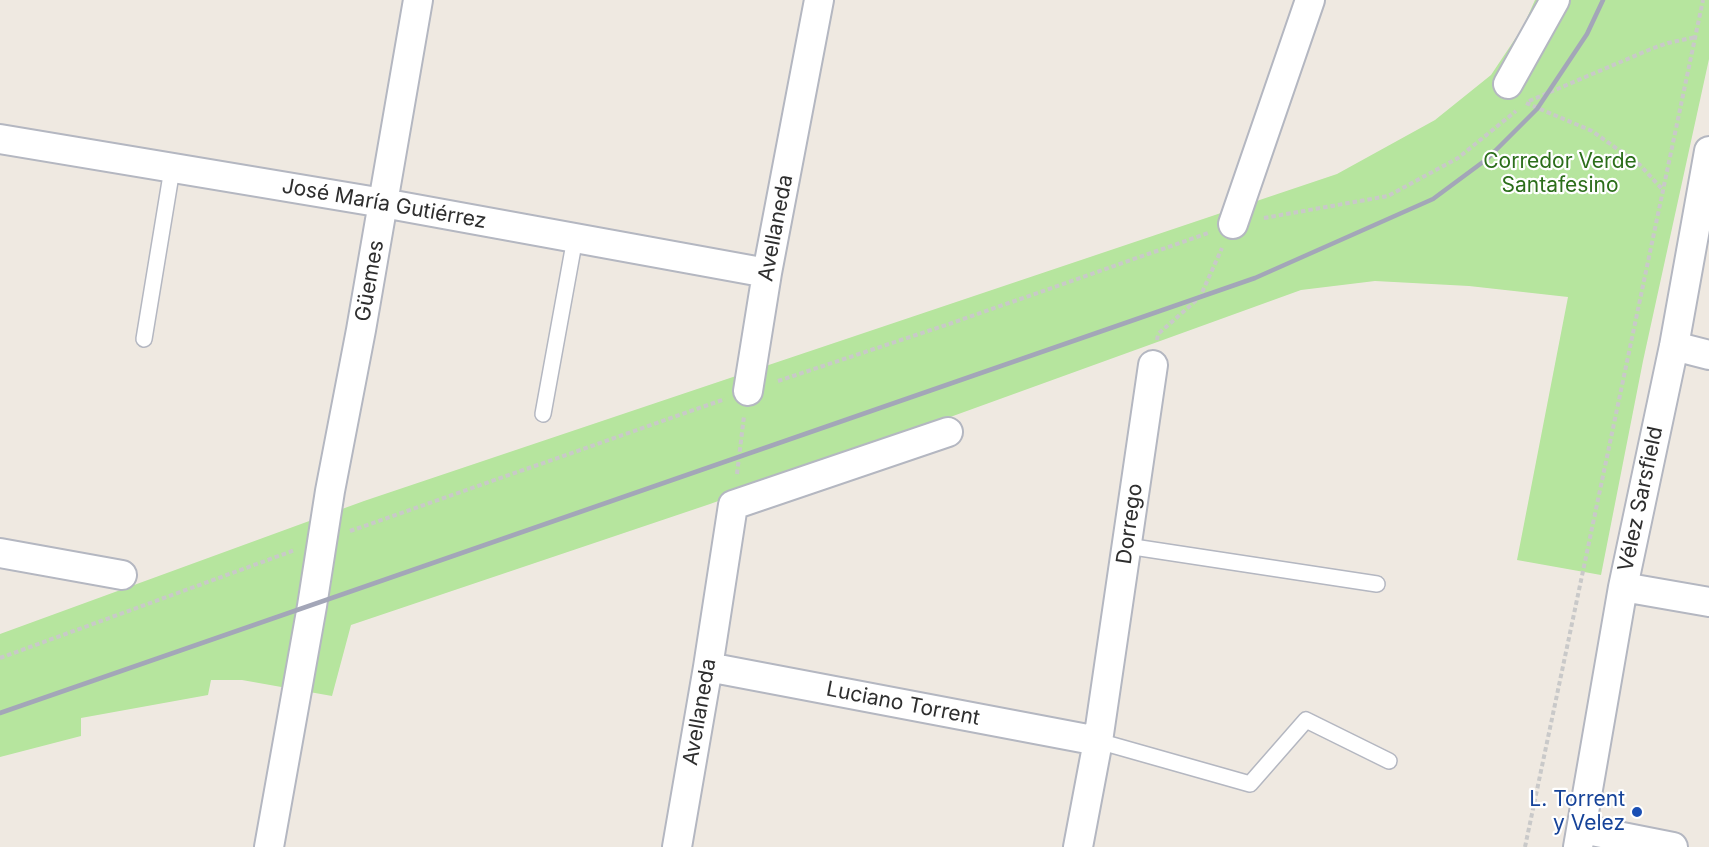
<!DOCTYPE html>
<html>
<head>
<meta charset="utf-8">
<style>
  body { margin:0 }
  canvas { display:block; background:#efe9e1 }
</style>
</head>
<body>
<canvas width="1709" height="847"></canvas>
<script>
const ctx = document.querySelector('canvas').getContext('2d');
ctx.lineJoin = 'round';
function fillPath(path, color) {
  ctx.fillStyle = color;
  ctx.fill(path, 'evenodd');
}
function shape(rows) {
  const path = new Path2D();
  for (const r of rows) {
    path.moveTo(r[0], r[1]);
    for (let i = 2; i < r.length; i += 2) path.lineTo(r[i], r[i + 1]);
  }
  return path;
}
function trace(path, color, width, dash) {
  ctx.strokeStyle = color;
  ctx.lineWidth = width;
  ctx.lineCap = dash ? 'butt' : 'round';
  ctx.setLineDash(dash || []);
  ctx.stroke(path);
}
function drawText(font, color, halo, rows, align = 'center') {
  ctx.font = font + ' Inter,sans-serif';
  ctx.lineWidth = 4.5;
  ctx.setLineDash([]);
  ctx.textBaseline = 'middle';
  ctx.strokeStyle = halo;
  ctx.fillStyle = color;
  for (const [text, x, y, turn = 0] of rows) {
    ctx.save();
    ctx.translate(x, y);
    ctx.rotate((+turn || 0) * Math.PI / 180);
    ctx.textAlign = isNaN(turn) ? turn : align;
    if (halo) ctx.strokeText(text, 0, 0);
    ctx.fillText(text, 0, 0);
    ctx.restore();
  }
}
const green = shape([
  [1535,0,1709,0,1709,59,1643,361,1601,575,1517,560,1568,297,1469,286,1375,281,1301,290,710,504,351,625,332,696,242,680,211,680,208,695,81,718,81,736,0,757,0,634,364,501,1337,174,1435,120,1491,75,1523,27]
]);
const path = shape([
  [1529,101,1651,49,1668,43,1696,37],
  [1526,103,1592,131,1640,165,1663,190],
  [1264,218,1388,196,1458,158,1516,111],
  [1157,340,1158,334,1200,297,1222,248],
  [778,381,952,323,1208,233],
  [737,474,744,416],
  [350,531,725,399],
  [0,658,295,550],
  [1525,847,1703,0]
]);
const service = shape([
  [144,339,172,169],
  [543,414,575,238],
  [1127,546,1377,584],
  [1098,741,1250,784,1306,720,1389,761]
]);
const minor = shape([
  [1508,84,1555,0],
  [0,139,383,203,767,273],
  [1233,224,1310,0],
  [1674,346,1709,355],
  [748,391,767,273,819,0],
  [0,553,122,575],
  [1623,587,1709,602],
  [708,667,1098,741],
  [1582,829,1673,847],
  [269,847,312,606,330,491,361,330,418,0],
  [677,847,708,667,733,505,948,432],
  [1078,847,1098,741,1153,365],
  [1578,847,1623,587,1674,346,1709,151]
]);
const rail = shape([
  [0,713,1255,278,1433,199,1487,159,1537,109,1587,34,1603,0]
]);
const markers = [
  [1637,812,6,"#1a4fb4"]
];
const parkNames = [
  ["Corredor Verde",1560,162],
  ["Santafesino",1560,186]
];
const streetNames = [
  ["José María Gutiérrez",384,204,10],
  ["Avellaneda",776,228,-79],
  ["Güemes",370,281,-80],
  ["Vélez Sarsfield",1641,499,-78],
  ["Dorrego",1130,524,-82],
  ["Luciano Torrent",903,704,11],
  ["Avellaneda",700,712,-80]
];
const transitNames = [
  ["L. Torrent",1625,800],
  ["y Velez",1625,824]
];
fillPath(green, '#b6e59e');
trace(service, '#b4b7c1', 18);
trace(minor, '#b4b7c1', 32);
trace(path, '#c9c9c9', 4, [4.5, 3]);
trace(service, '#fff', 15);
trace(minor, '#fff', 28);
trace(rail, '#a3a6b8', 4.5);
for (const [x, y, r, color] of markers) {
  const dot = new Path2D();
  dot.arc(x, y, r, 0, 2 * Math.PI);
  ctx.fillStyle = color;
  ctx.fill(dot);
  trace(dot, '#fff', 2);
}
drawText('21px', '#2c6e1b', '#fff', parkNames);
drawText('21px', '#2e2e2e', '#fff', streetNames);
drawText('21px', '#164399', '#fff', transitNames, 'right');
</script>
</body>
</html>
